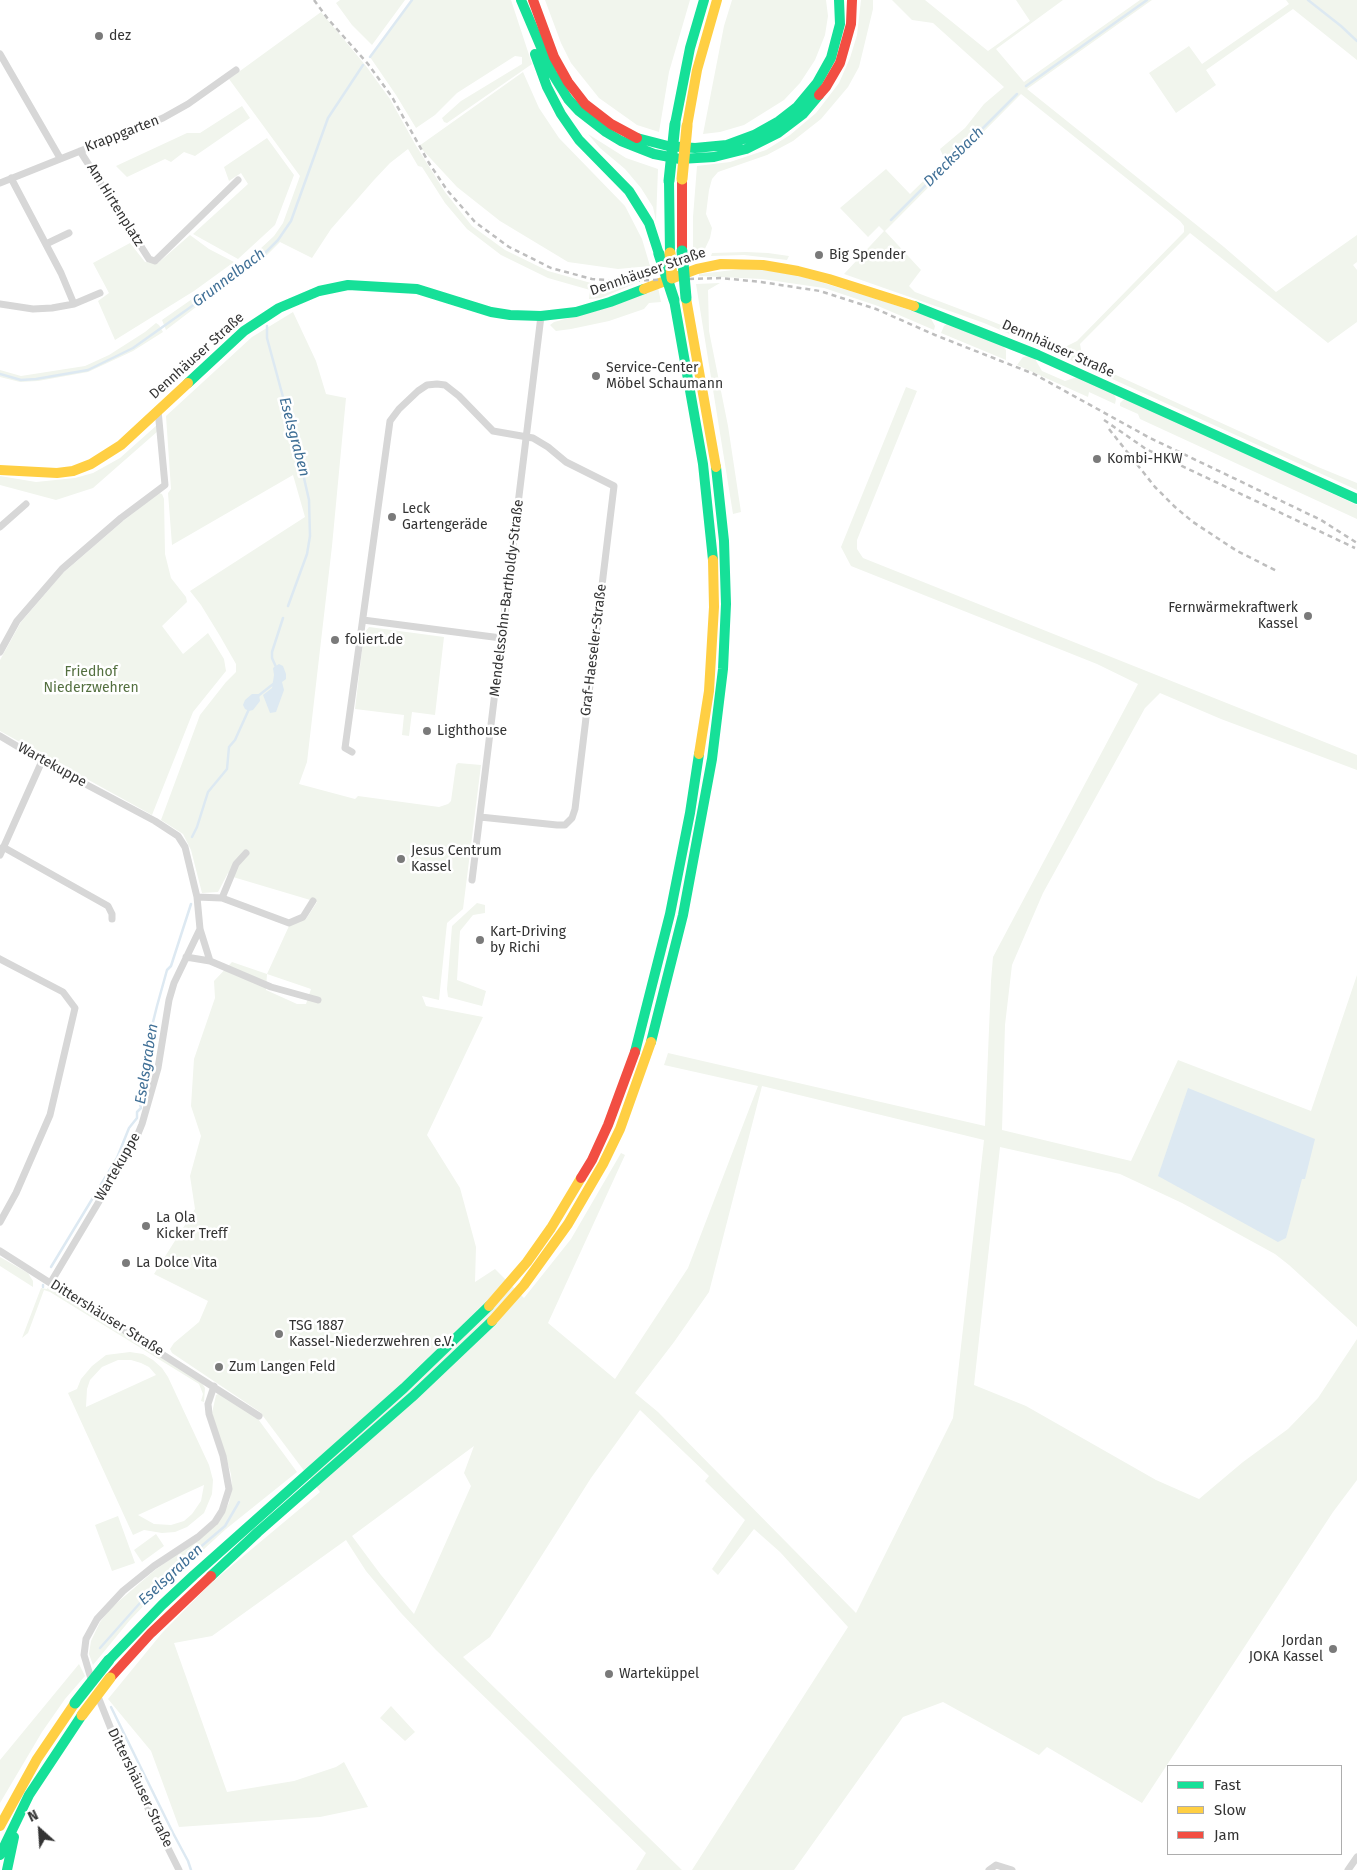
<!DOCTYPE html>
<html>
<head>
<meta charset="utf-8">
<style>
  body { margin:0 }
  #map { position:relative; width:1357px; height:1870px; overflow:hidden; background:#fff; font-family:"Fira Sans",sans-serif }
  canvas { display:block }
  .legend { position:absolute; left:1167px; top:1765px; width:175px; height:90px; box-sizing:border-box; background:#fff; border:1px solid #adadad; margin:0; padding:6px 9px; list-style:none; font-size:15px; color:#333 }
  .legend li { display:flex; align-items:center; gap:10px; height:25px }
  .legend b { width:25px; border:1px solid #adadad }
  .north { position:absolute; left:15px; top:1805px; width:50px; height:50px; -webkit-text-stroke:4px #fff; paint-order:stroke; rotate:334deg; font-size:14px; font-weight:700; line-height:20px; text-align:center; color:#333 }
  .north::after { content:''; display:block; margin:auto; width:18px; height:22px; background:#333; clip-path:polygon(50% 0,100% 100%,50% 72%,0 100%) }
</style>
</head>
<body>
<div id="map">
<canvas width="1357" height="1870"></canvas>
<ul class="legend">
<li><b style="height:6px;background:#16e098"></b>Fast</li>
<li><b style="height:6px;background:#ffcf43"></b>Slow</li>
<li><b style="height:6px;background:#f24e42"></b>Jam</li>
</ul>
<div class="north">N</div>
</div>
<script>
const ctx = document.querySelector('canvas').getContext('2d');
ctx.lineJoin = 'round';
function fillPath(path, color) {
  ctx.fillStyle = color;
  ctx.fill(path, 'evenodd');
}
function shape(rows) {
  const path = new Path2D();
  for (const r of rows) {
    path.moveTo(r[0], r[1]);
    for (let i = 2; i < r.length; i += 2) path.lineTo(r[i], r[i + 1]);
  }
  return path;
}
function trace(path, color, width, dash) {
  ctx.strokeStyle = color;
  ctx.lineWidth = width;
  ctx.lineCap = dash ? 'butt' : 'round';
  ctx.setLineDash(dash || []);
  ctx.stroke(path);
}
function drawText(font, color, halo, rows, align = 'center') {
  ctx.font = font + ' "Fira Sans",sans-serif';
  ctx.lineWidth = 5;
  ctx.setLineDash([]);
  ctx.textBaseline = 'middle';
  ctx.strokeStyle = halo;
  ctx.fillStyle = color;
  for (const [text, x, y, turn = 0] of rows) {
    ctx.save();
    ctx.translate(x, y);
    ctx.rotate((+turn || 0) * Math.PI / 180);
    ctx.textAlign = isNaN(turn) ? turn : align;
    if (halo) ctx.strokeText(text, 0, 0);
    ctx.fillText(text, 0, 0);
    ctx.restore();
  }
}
const green = shape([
  [340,0,405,0,372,45,352,25,336,3],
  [412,0,511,0,532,64,447,123,444,122,442,118,461,101,522,64,522,57,515,56,457,93,435,115,416,128,396,95,370,57],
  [545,0,690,0,669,72,659,132,637,125,599,98,571,63,561,43],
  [732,0,826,0,828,16,825,35,815,60,800,83,784,100,744,125,720,132,703,134,724,26],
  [861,0,873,0,873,9,859,67,848,87,821,119,793,141,767,155,718,172,712,179,709,190,706,214,712,228,710,238,703,253,693,257,693,217,697,166,730,162,766,150,790,135,816,113,839,83,850,58,857,35],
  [892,0,925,0,988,51,1030,21,1016,0,1063,0,996,49,1024,82,1140,0,1152,0,1027,89,1224,247,1276,292,1357,235,1357,262,1353,265,1357,270,1357,322,1328,343,1190,233,1080,344,1083,360,1318,467,1357,483,1357,490,1066,358,1070,354,1067,353,1063,357,984,323,844,274,884,231,879,226,868,237,840,208,886,169,910,194,945,160,940,149,965,128,984,104,1004,87,933,23,912,20],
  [1021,94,1180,221,1184,226,1184,232,1077,341,1061,349,986,319,915,292,909,286,921,270,885,231],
  [1286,0,1357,0,1357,60,1293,9,1206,70,1216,85,1176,113,1149,73,1189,46,1202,64,1289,4],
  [321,12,366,66,390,99,415,144,445,192,472,226,505,250,548,271,591,283,619,286,636,283,601,298,589,299,590,290,548,278,501,255,467,229,445,203,422,167,418,166,408,149,390,163,374,180,331,229,312,258,280,242,262,260,213,294,166,330,162,320,238,267,259,250,274,236,283,223,300,176,229,79],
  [523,72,539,108,559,138,625,206,642,239,650,266,618,269,568,262,500,221,457,187,419,146],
  [242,106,250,118,195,156,184,152,171,162,165,159,127,177,116,166,187,133,200,133],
  [588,134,626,158,658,169,656,221,653,207,641,188,625,169,600,148],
  [267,138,294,175,275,225,238,259,193,234,248,184,241,173,229,181,224,167],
  [190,235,209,249,234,262,194,291,115,340,98,301,109,293,93,263,130,243,145,262,158,263],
  [746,252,768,253,789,256,787,260,744,255,711,256,712,253],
  [742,269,763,270,797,275,880,300,930,317,935,326,934,330,878,306,824,288,762,279,699,276,699,274],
  [720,283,708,290,709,331,728,426,741,512,733,514,696,284],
  [658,287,661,302,649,303,644,309,609,321,571,329,556,331,550,325,554,322,613,306],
  [293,312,316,361,326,394,346,398,332,546,307,762,299,784,355,799,358,796,439,807,448,804,451,801,456,765,458,763,481,765,463,909,447,923,439,1000,422,996,426,1006,483,1017,427,1135,460,1188,476,1247,475,1282,495,1269,524,1298,571,1239,621,1153,625,1155,548,1323,615,1379,688,1268,758,1086,664,1065,668,1053,985,1126,991,981,993,957,1138,684,1097,664,851,566,841,547,906,387,917,391,857,540,857,549,863,558,1357,755,1357,770,1221,719,1160,693,1145,708,1043,893,1012,965,1005,1025,1002,1130,1131,1161,1178,1060,1311,1111,1357,975,1357,1327,1289,1265,1275,1254,1182,1203,1120,1174,1000,1147,974,1385,1026,1406,1156,1480,1199,1499,1243,1462,1288,1429,1318,1398,1357,1339,1357,1480,1333,1512,1142,1803,1047,1747,1039,1755,943,1702,903,1717,794,1870,692,1870,848,1627,780,1552,754,1529,718,1575,712,1569,745,1520,705,1481,709,1476,640,1410,591,1478,490,1637,463,1657,682,1870,636,1870,646,1853,436,1650,401,1613,366,1571,346,1540,212,1636,174,1643,227,1792,294,1781,336,1767,344,1762,368,1807,320,1817,179,1827,151,1751,108,1699,162,1633,210,1584,320,1492,260,1412,172,1353,170,1349,174,1343,199,1322,208,1301,154,1274,195,1209,190,1176,201,1136,191,1106,194,1059,215,998,214,981,232,962,267,974,289,926,306,919,317,902,233,877,228,873,218,892,202,893,191,850,183,834,161,820,200,715,226,682,236,672,236,664,220,636,201,605,190,591,305,517,293,475,172,545,168,493,171,489,166,416,252,337],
  [267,974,311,989,306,1004,297,1004,266,990],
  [762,1086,984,1140,953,1418,856,1613,658,1412,635,1393,674,1342,709,1292],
  [474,1446,464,1473,471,1486,414,1614,381,1575,352,1536],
  [156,323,159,325,163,332,133,351,88,372,38,381,20,382,0,377,0,370,21,376,85,366,109,355,145,332],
  [948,323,1003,346,1006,350,1006,360,941,333,944,326],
  [1029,356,1035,359,1042,371,1065,381,1077,377,1114,394,1116,399,1115,404,1089,392,1088,397,1017,365,1023,357],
  [1125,398,1357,505,1357,519,1140,419,1138,414,1120,406,1120,403],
  [157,425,158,431,93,488,56,500,0,485,0,476,36,482,75,478,93,473,120,458],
  [159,493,162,494,164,499,165,554,171,578,186,597,187,602,162,626,183,654,208,633,224,659,226,671,193,712,152,815,0,731,0,660,21,622,63,573,123,521],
  [369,627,444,637,435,715,412,712,409,736,402,735,404,715,355,709,364,633],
  [477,903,485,905,485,913,473,915,460,931,457,980,486,991,482,1006,448,997,447,989,452,926],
  [0,1257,28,1273,33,1281,33,1287,0,1266],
  [49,1286,69,1300,71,1298,202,1383,205,1388,204,1402,201,1401,203,1394,199,1384,50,1292,44,1290,28,1333,22,1338,41,1288,47,1289],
  [130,1352,143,1354,153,1360,162,1368,168,1377,209,1465,213,1480,212,1494,204,1513,187,1527,175,1532,162,1533,144,1530,133,1535,68,1393,77,1389,81,1379,92,1366,106,1355],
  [118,1360,131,1360,141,1363,149,1367,156,1375,86,1407,87,1389,90,1380,102,1367],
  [204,1485,201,1501,192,1514,184,1521,171,1525,154,1524,138,1515],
  [220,1393,258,1419,297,1472,226,1529,159,1590,130,1620,93,1665,89,1654,91,1641,100,1622,111,1608,155,1570,180,1552,224,1512,229,1503,232,1488,231,1474,212,1413,216,1395],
  [118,1516,135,1563,112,1571,95,1525],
  [156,1534,164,1546,142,1562,134,1550],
  [79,1664,85,1676,65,1699,42,1732,0,1803,0,1760],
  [391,1706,415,1732,405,1741,380,1718]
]);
const water = shape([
  [279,664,283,666,286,674,286,679,282,682,284,690,276,712,270,713,263,695,272,688,274,675,273,668],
  [252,694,259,694,260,701,253,710,249,711,245,709,243,705,245,700],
  [1188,1088,1315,1139,1305,1179,1302,1179,1286,1238,1278,1242,1158,1176]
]);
const stream = shape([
  [1308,0,1341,26,1357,41],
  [370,57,412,0],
  [1026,86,1147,0],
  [891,220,1017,94],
  [267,326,267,338,283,397,304,461,304,478,309,500,310,536,307,554,288,606],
  [0,374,21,380,36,379,88,370,133,348,261,257,278,240,291,221,328,118,363,65],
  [276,667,272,658,272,652,283,618],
  [258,696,277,681],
  [192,837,197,827,208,792,227,769,229,747,235,740,249,709],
  [51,1267,117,1158,129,1128,137,1118,137,1112,141,1108,140,1104,147,1084,146,1078,151,1058,153,1022,157,1006,167,970,171,966,191,904],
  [43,1287,43,1285],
  [100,1648,156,1585,225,1526,239,1502],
  [111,1707,173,1833,188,1861,191,1870]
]);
const street = shape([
  [0,54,60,158],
  [80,151,149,259,155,261,238,180],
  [11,178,61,273,74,304],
  [0,183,163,118,188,104,236,70],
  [46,244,69,233],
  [0,304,33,309,52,308,74,304,100,293],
  [0,527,26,504],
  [363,620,501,638],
  [0,652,17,621,62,569,121,518,165,485,158,410],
  [0,736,42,761,155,821,178,836,185,847,197,897,200,929,210,961,271,987,318,1000],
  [352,752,345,748,390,421,399,409,418,391,427,385,437,384,445,385,459,396,493,431,533,438,548,447,566,462,614,486,575,809,572,818,565,825,557,825,480,817],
  [3,847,108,906,112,914,112,919],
  [0,855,42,761],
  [472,880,541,316],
  [197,897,222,898,236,864,246,853],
  [222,898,289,923,303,917,313,901],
  [186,957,210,961],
  [0,959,63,992,75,1008,50,1115,16,1193,0,1222],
  [0,1251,259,1416],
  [51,1282,135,1141,142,1124,158,1068,169,1000,174,983,200,929],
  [92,1682,84,1655,86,1639,97,1619,123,1591,154,1566,198,1537,215,1522,222,1511,229,1489,223,1456,209,1414,208,1404,214,1386],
  [97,1694,121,1754,179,1870],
  [989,1870,996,1865,1012,1870],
  [1348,1870,1357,1857]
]);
const fast = shape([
  [521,0,552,73,568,99,579,111,606,132,621,141,654,154,680,159,714,157,746,149,778,133,803,114,819,95],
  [535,54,547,87,561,114,579,140,629,191,649,223,659,254],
  [675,124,690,48,704,0],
  [637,138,668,146,695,148,727,145,754,135,779,121,797,107,817,83,831,58,840,24,839,0],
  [669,181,670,253],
  [674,300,703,464,713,560],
  [914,306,1038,355,1357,499],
  [188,383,244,331,279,308,319,291,348,285,417,289,491,312,510,315,541,316,576,312,610,302,644,289],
  [651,1042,683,915,712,759,723,669,726,604,724,541,716,467],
  [635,1052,670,914,690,813,699,754],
  [211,1576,258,1532,412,1397,492,1321],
  [109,1660,162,1605,194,1575,404,1388,489,1306],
  [0,1855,29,1795,82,1715],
  [7,1870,14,1837]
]);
const slow = shape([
  [687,126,697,70,717,0],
  [644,289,697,269,721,264,763,265,798,271,829,279,914,306],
  [686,298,716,467],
  [0,470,57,473,73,471,91,464,121,445,188,383],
  [699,754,709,691,714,607,713,560],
  [489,1306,527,1262,551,1228,581,1178],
  [492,1321,524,1285,568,1224,603,1164,620,1129,651,1042],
  [0,1826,37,1759,75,1703]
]);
const jam = shape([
  [533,0,554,57,568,82,585,104,611,124,637,138],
  [819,95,826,87,840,63,851,24,852,0],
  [682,179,682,251],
  [581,1178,592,1160,608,1125,635,1052],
  [110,1678,151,1633,211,1576]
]);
const rail = shape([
  [314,0,328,19,368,64,392,97,429,163,447,190,475,222,509,247,551,268,592,279,620,281,721,278,761,282,820,291,876,309,935,335,1034,374,1150,438,1321,520,1357,543],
  [1104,420,1146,449,1355,548],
  [1109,429,1155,487,1175,507,1193,522,1237,551,1277,571]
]);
const fastBridge = shape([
  [669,181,675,124],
  [682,251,686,298],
  [659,254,674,300],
  [75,1703,109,1660]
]);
const slowBridge = shape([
  [682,179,687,126],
  [670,253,672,278],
  [82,1715,110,1678]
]);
const markers = [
  [99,36,5,"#7a7a7a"],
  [819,255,5,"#7a7a7a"],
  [596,376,5,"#7a7a7a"],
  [1097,459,5,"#7a7a7a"],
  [392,517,5,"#7a7a7a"],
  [1308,616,5,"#7a7a7a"],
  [335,640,5,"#7a7a7a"],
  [427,731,5,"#7a7a7a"],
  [401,859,5,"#7a7a7a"],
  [480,940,5,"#7a7a7a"],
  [146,1226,5,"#7a7a7a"],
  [126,1263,5,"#7a7a7a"],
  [279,1334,5,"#7a7a7a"],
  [219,1367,5,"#7a7a7a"],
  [1333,1649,5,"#7a7a7a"],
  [609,1674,5,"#7a7a7a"]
];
const poiNames = [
  ["dez",109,36],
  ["Big Spender",829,255],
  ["Service-Center",606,368],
  ["Möbel Schaumann",606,384],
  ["Kombi-HKW",1107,459],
  ["Leck",402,509],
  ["Gartengeräde",402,525],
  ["Fernwärmekraftwerk",1298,608,"right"],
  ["Kassel",1298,624,"right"],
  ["foliert.de",345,640],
  ["Lighthouse",437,731],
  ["Jesus Centrum",411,851],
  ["Kassel",411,867],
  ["Kart-Driving",490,932],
  ["by Richi",490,948],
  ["La Ola",156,1218],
  ["Kicker Treff",156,1234],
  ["La Dolce Vita",136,1263],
  ["TSG 1887",289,1326],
  ["Kassel-Niederzwehren e.V.",289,1342],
  ["Zum Langen Feld",229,1367],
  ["Jordan",1323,1641,"right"],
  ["JOKA Kassel",1323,1657,"right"],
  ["Warteküppel",619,1674]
];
const streetNames = [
  ["Krappgarten",122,134,-21],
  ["Am Hirtenplatz",115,205,58],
  ["Dennhäuser Straße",648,272,-19],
  ["Dennhäuser Straße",1058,349,24],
  ["Dennhäuser Straße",197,356,-42],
  ["Mendelssohn-Bartholdy-Straße",507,598,-83],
  ["Graf-Haeseler-Straße",594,650,-83],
  ["Wartekuppe",52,765,29],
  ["Wartekuppe",118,1167,-60],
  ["Dittershäuser Straße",107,1318,32],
  ["Dittershäuser Straße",140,1788,64]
];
const parkNames = [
  ["Friedhof",91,672],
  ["Niederzwehren",91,688]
];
const waterNames = [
  ["Drecksbach",954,157,-45],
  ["Grunnelbach",229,278,-37],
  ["Eselsgraben",294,437,75],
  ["Eselsgraben",147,1064,-81],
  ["Eselsgraben",171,1575,-43]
];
fillPath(green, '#f1f5ed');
fillPath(water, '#dde9f2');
trace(stream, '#dde9f2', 2.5);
trace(street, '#d7d7d7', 7);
trace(fast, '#16e098', 10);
trace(slow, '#ffcf43', 10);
trace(jam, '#f24e42', 10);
trace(rail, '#bebebe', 2.5, [5, 4]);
trace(fastBridge, '#16e098', 11);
trace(slowBridge, '#ffcf43', 11);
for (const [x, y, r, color] of markers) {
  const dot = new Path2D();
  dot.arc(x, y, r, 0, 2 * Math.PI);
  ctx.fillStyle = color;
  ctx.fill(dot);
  trace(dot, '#fff', 2);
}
drawText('14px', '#333', '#fff', poiNames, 'left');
drawText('14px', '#333', '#fff', streetNames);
drawText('14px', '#536f3f', '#fff', parkNames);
drawText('italic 15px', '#3f6f96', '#fff', waterNames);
</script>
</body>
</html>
